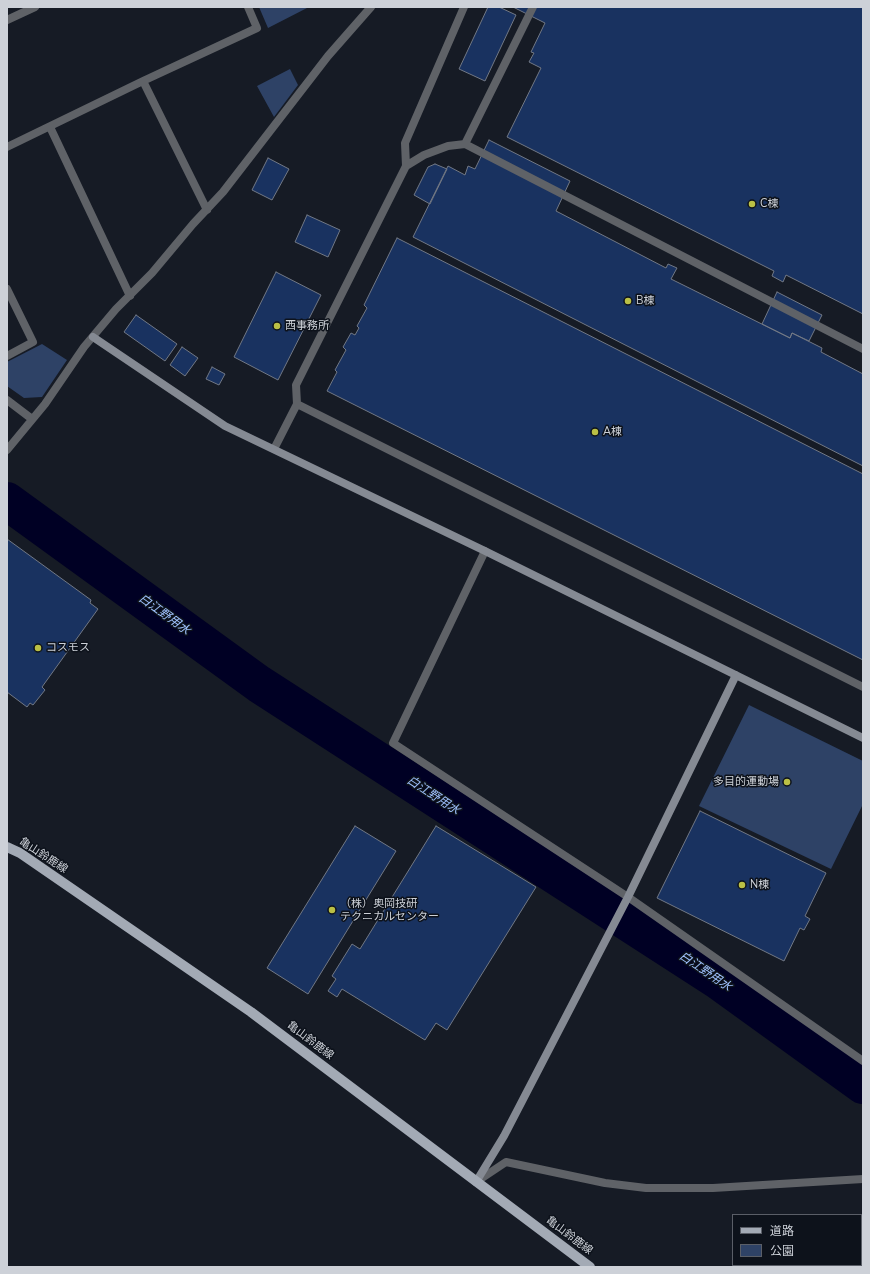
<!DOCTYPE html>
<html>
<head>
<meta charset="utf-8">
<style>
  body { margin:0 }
  #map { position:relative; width:870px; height:1274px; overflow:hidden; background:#161b25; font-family:"Nunito Sans","Noto Sans JP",sans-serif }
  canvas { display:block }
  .frame { position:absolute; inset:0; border:8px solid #cdd1d8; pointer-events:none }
  .legend { position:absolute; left:732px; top:1214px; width:130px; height:52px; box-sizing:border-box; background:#0d121b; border:1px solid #5a5e67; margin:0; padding:5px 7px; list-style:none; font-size:12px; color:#cdd1d8 }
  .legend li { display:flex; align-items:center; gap:8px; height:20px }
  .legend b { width:20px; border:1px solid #5a5e67 }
</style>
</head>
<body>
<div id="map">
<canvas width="870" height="1274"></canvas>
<div class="frame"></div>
<ul class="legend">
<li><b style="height:5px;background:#a3aab5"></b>道路</li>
<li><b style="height:11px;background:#2e4266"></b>公園</li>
</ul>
</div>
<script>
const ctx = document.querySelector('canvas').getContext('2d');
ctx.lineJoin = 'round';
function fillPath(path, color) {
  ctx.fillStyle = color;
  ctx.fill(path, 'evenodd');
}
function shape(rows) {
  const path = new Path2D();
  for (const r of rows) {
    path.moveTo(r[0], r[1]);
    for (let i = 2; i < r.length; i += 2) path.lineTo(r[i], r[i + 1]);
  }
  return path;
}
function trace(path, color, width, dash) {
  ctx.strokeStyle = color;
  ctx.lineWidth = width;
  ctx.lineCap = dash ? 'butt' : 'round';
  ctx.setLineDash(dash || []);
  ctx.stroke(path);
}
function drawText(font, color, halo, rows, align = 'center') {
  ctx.font = font + ' "Nunito Sans","Noto Sans JP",sans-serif';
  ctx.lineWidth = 3;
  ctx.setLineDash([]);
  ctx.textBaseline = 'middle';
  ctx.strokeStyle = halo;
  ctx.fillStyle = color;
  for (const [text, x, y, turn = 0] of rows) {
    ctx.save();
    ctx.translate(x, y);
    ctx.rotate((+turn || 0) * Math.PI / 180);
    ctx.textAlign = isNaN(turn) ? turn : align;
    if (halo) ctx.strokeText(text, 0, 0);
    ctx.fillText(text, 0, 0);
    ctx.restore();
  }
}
const green = shape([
  [259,7,306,7,307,8,268,28],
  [290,69,298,85,274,117,257,86],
  [42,344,67,360,42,397,24,398,7,386,7,362],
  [749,705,863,761,863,804,831,869,699,806]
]);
const river = shape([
  [7,501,259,684,719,981,863,1085]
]);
const building = shape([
  [488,7,499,7,516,15,485,81,459,69,488,7],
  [513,7,863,7,863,314,786,275,783,282,772,276,774,271,507,137,541,68,529,62,534,53,531,52,545,23,513,7],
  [489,140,570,181,556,211,666,268,668,264,677,268,671,279,790,338,792,333,822,348,821,352,863,374,863,466,413,237,448,166,465,175,468,166,475,169,489,140],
  [268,158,289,169,272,200,252,190,268,158],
  [435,164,447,169,430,204,414,195,428,167,435,164],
  [307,215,340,230,328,257,295,242,307,215],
  [397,238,863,474,863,660,327,391,337,372,335,370,346,350,343,347,351,333,355,335,359,328,357,326,367,308,364,305,397,238],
  [276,272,321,295,278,380,234,357,276,272],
  [777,292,822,315,809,341,792,333,790,338,762,324,777,292],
  [136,315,177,344,165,361,124,332,136,315],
  [182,347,198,358,185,376,170,365,182,347],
  [212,367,225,374,219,385,206,379,212,367],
  [7,539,91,600,90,603,98,609,42,687,45,690,33,705,30,703,27,707,7,692,7,539],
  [700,811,826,873,805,916,810,919,804,930,800,928,784,961,657,898,700,811],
  [355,826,396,851,308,994,267,968,355,826],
  [436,826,536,887,447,1030,436,1023,425,1040,342,989,337,997,328,991,336,979,332,976,352,944,360,949,436,826]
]);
const lane = shape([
  [465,144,863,349],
  [406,166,405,143,464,7],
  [297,404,863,687],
  [274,449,297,404,296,385,406,166,424,155,448,146,465,144,533,7]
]);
const street = shape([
  [7,20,35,7],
  [143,81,207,210],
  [50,127,130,296],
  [7,147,143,81,257,28,248,7],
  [7,289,33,342,7,356],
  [7,400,32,419],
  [7,450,45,404,84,347,116,309,152,273,193,224,223,192,328,56,371,7],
  [485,551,393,743,628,897,863,1061],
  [476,1182,506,1162,605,1183,646,1188,713,1188,863,1179]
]);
const secondary = shape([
  [93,337,225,426,485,551,863,738],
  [476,1182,504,1136,628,897,736,675]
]);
const primary = shape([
  [7,847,20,853,251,1012,590,1267]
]);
const markers = [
  [752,204,4,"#bbc045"],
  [628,301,4,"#bbc045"],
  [277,326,4,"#bbc045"],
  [595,432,4,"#bbc045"],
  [38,648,4,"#bbc045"],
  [787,782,4,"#bbc045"],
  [742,885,4,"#bbc045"],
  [332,910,4,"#bbc045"]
];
const poiNames = [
  ["C棟",760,204],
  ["B棟",636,301],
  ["西事務所",285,326],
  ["A棟",603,432],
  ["コスモス",46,648],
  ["多目的運動場",779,782,"right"],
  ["N棟",750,885],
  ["（株）奥岡技研",340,904],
  ["テクニカルセンター",340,917]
];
const streetNames = [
  ["亀山鈴鹿線",43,856,33],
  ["亀山鈴鹿線",310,1041,37],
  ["亀山鈴鹿線",569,1236,37]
];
const waterNames = [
  ["白江野用水",164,615,36],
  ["白江野用水",433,796,33],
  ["白江野用水",705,972,34]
];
fillPath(green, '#2e4266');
trace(river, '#000024', 38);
fillPath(building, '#193260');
trace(building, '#717885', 1);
trace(lane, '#5f6267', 8);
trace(street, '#5f6267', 8);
trace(secondary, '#858a93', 8);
trace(primary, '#a3aab5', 10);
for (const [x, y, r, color] of markers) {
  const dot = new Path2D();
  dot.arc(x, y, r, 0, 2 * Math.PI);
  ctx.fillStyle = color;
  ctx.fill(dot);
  trace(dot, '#0d121b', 1.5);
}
drawText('11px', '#cdd1d8', '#0d121b', poiNames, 'left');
drawText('11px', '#cdd1d8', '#0d121b', streetNames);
drawText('italic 12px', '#9fc1fe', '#0d121b', waterNames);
</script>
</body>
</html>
